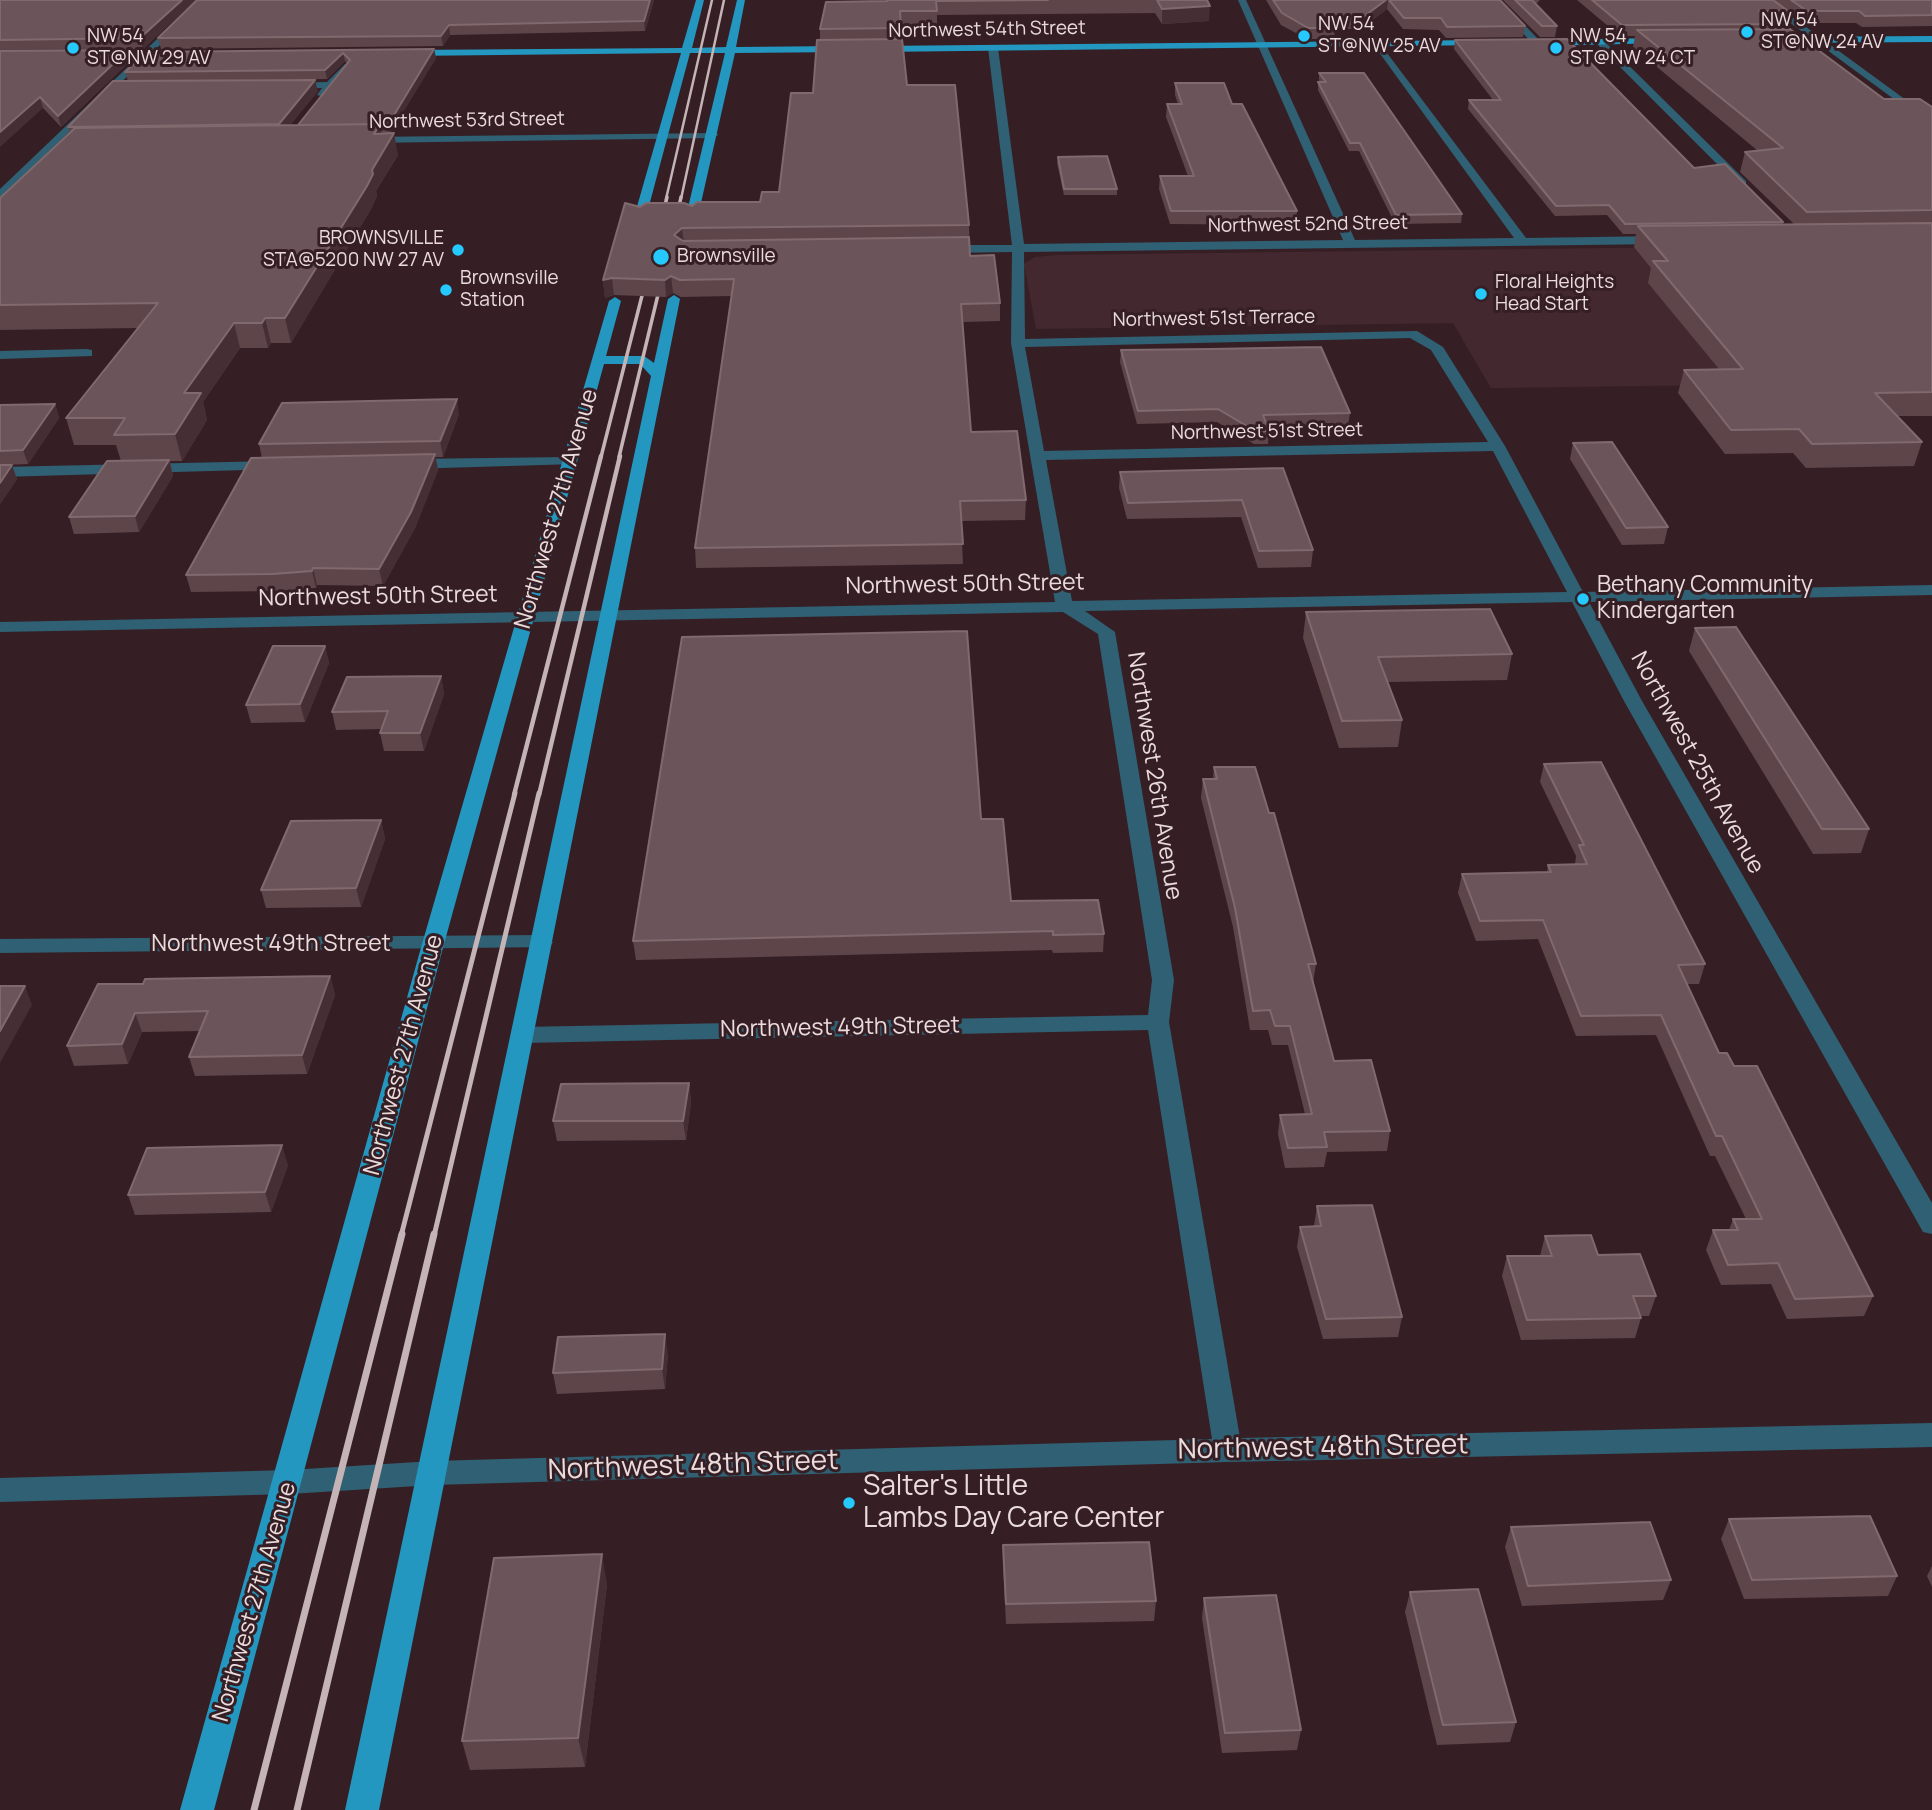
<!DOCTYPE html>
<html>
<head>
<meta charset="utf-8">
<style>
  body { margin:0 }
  canvas { display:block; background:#351f24 }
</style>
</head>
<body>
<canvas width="1932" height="1810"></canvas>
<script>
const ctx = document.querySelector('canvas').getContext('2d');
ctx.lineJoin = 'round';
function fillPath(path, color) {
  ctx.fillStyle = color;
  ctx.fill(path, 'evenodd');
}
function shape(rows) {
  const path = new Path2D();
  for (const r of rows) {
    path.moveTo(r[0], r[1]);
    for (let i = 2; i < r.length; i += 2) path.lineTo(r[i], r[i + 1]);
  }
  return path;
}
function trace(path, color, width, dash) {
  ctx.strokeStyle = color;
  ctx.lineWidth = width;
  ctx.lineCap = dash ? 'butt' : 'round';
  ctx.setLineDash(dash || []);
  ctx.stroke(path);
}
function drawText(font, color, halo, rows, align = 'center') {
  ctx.font = font + ' Manrope,sans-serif';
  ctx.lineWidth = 6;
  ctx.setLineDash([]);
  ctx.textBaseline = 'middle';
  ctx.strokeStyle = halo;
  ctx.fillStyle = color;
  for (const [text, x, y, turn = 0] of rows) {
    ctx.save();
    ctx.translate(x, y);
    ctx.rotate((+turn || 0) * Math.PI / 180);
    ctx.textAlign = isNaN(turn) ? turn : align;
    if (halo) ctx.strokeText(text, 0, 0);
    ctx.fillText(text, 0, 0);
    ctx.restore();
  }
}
const built = shape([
  [1932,244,1932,382,1491,388,1453,323,1036,329,1024,264,1035,257,1058,255]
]);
const minor = shape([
  [198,0,207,0,0,198,0,189,198,0],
  [1238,0,1246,0,1355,240,1514,238,1373,44,1378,41,1526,238,1664,236,1670,240,1664,244,1024,252,1025,339,1417,331,1443,347,1505,446,1583,592,1932,585,1932,595,1589,602,1642,701,1932,1203,1932,1234,1923,1232,1624,701,1572,602,1085,611,1115,632,1174,980,1169,1022,1240,1438,1932,1423,1932,1447,1228,1462,433,1485,289,1494,0,1502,0,1478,289,1470,433,1461,1212,1439,1148,1030,523,1043,515,1040,512,1035,515,1030,523,1027,1148,1015,1152,980,1098,634,1063,612,0,632,0,622,1055,602,1011,343,1012,252,944,253,938,249,944,245,1012,245,988,48,993,45,998,48,1024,244,1343,240,1238,0],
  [1410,338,1431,350,1488,442,1044,451,1025,347,1410,338],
  [1493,451,1567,592,1072,601,1046,460,1493,451],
  [1491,0,1500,0,1540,41,1540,45,1534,45,1491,0],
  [1759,0,1769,0,1932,119,1932,127,1759,0],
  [1597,40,1603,40,1746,181,1746,185,1738,185,1597,44,1597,40],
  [345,64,350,67,326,97,317,95,322,88,290,89,285,86,290,83,327,82,345,64],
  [717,133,718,135,713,138,367,143,362,140,367,137,717,133],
  [87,349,92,350,92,356,0,359,0,351,87,349],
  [571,457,576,458,576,464,408,469,400,464,408,459,571,457],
  [275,461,280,463,280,469,0,477,0,467,275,461],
  [542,935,553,942,550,947,0,953,0,939,542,935]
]);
const major = shape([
  [696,0,704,0,692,48,726,47,737,0,745,0,736,47,845,46,850,49,845,52,735,53,698,216,692,220,686,216,725,53,690,53,646,217,640,221,634,217,681,53,408,56,403,53,408,50,682,48,696,0],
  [1932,36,1932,42,1777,43,1772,40,1777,37,1932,36],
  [1660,38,1663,43,1542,46,1537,43,1542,40,1660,38],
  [1482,40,1485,45,877,52,872,49,877,46,1482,40],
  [173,51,176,56,100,58,95,55,100,52,173,51],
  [674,295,680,299,379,1810,345,1810,651,376,640,364,604,364,444,944,214,1810,180,1810,422,944,609,301,615,297,621,301,606,356,644,356,654,363,668,299,674,295]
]);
const railFar4 = shape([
  [666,199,712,0],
  [681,199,724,0]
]);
const railFar3 = shape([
  [676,220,681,197],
  [661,222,667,197],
  [601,457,647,276],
  [619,457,662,278]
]);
const railFar2 = shape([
  [514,795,601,456],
  [539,795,620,456]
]);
const railFar1 = shape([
  [401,1236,515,793],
  [434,1236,539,793]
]);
const rail = shape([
  [254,1810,402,1234],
  [297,1810,434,1234]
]);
const wall = shape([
  [0,0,195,0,143,49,0,50],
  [197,0,654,0,645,31,450,35,443,46,161,49,158,38],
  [887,0,1207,0,1209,21,1162,24,1155,13,937,15,937,25,901,26,907,85,969,225,970,256,1000,303,1000,321,963,322,971,432,1026,500,1025,520,961,521,963,564,696,568,695,548,732,296,681,297,673,293,666,297,614,295,605,298,603,280,640,207,692,206,760,202,779,192,813,93,820,40,820,29,887,1],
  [1266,0,1500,0,1525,26,1523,37,1446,38,1439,30,1403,29,1387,9,1361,29,1335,29,1334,39,1307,39,1281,25],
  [1503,0,1540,0,1536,4,1557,26,1555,37,1540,37],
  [1577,0,1932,0,1932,26,1862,27,1856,23,1804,23,1776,2,1788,11,1785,23,1773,23,1774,24,1773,29,1884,99,1932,107,1932,416,1897,416,1922,442,1914,466,1806,468,1793,453,1725,454,1678,393,1684,370,1719,369,1648,283,1651,268,1634,247,1636,234,1623,234,1607,215,1555,216,1468,109,1469,100,1493,100,1454,49,1455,40,1694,168,1783,222,1783,224,1794,224,1740,172,1745,152,1758,151,1633,47,1635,36,1620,36],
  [434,49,436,58,390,133,398,155,376,191,377,196,371,209,291,343,271,343,268,348,240,348,203,402,207,420,182,461,170,461,173,476,139,532,74,534,69,517,121,461,116,445,74,445,66,418,138,328,0,330,0,198,70,133,68,127,318,91,290,125,298,125,347,64,345,61,327,79,128,81,125,72,147,52],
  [128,50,131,60,61,127,43,108,0,51],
  [1319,73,1462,214,1461,223,1395,224,1359,151,1349,151,1318,90,1318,82,1320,82,1319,81],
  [1175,83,1232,104,1297,211,1295,225,1170,224,1159,189,1160,176,1188,176,1166,117,1167,104,1178,104,1175,95],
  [1058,157,1117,189,1117,195,1064,195,1057,163],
  [1121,350,1350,413,1348,426,1267,427,1269,431,1268,444,1254,444,1217,422,1137,424,1120,362],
  [55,404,59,418,28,464,4,465,17,479,0,504,0,405],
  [459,414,443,457,435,457,438,470,415,528,383,586,317,585,316,588,277,591,191,592,186,575,262,458,259,444],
  [1573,443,1668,527,1664,544,1622,545,1570,459],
  [1283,468,1313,550,1311,567,1258,568,1241,517,1127,519,1119,488,1120,472],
  [1306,612,1512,654,1507,680,1388,682,1402,720,1398,747,1339,748,1303,638],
  [1695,628,1869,829,1861,853,1813,854,1689,651],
  [325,646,329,663,305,722,251,723,246,705],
  [441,676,444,694,424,751,384,751,380,733,382,729,336,730,332,712],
  [1544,764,1705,964,1699,984,1687,984,1719,1053,1734,1066,1873,1296,1864,1316,1787,1319,1771,1284,1721,1285,1706,1250,1713,1230,1729,1230,1733,1219,1746,1219,1715,1156,1710,1156,1656,1035,1576,1036,1538,939,1476,941,1458,893,1462,874,1547,872,1548,865,1575,865,1576,856,1540,782],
  [1214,767,1269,813,1316,964,1313,983,1334,1061,1390,1131,1387,1151,1327,1152,1324,1167,1285,1168,1278,1134,1280,1115,1305,1114,1288,1045,1272,1045,1268,1030,1250,1030,1233,927,1201,798,1203,779,1213,779],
  [981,819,1011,901,1104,934,1103,952,1053,953,1052,950,636,960,633,941],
  [381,820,385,839,361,907,266,908,261,890],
  [330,976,335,995,307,1074,195,1076,189,1057,200,1031,142,1032,128,1064,74,1066,67,1046,143,984],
  [689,1083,691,1103,686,1140,557,1141,553,1121],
  [288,1165,271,1212,135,1215,128,1195],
  [1317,1206,1402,1317,1398,1337,1323,1339,1297,1247,1300,1227,1314,1226],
  [1545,1236,1598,1255,1656,1296,1649,1316,1640,1316,1641,1318,1635,1338,1521,1340,1502,1276,1507,1256,1540,1256],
  [668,1354,665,1389,557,1394,553,1373],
  [1729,1519,1897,1576,1888,1596,1744,1599,1721,1539],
  [1511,1527,1671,1580,1663,1600,1522,1606,1505,1547],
  [1003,1545,1156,1601,1154,1621,1006,1624,1003,1565],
  [1932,1566,1932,1587,1927,1576],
  [607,1584,585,1767,470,1770,462,1741],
  [1410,1592,1516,1722,1510,1742,1437,1745,1405,1612],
  [1204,1598,1301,1730,1297,1750,1222,1753,1202,1618]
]);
const shadedWall = shape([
  [182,0,195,0,143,49,140,38],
  [650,0,654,0,645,31,644,21],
  [1386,0,1388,0,1387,9,1361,29,1362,18],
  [1210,6,1209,21,1162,24,1162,9],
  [449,25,450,35,443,46,441,36],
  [434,49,436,58,390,134,388,125],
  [128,50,131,60,61,127,58,116],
  [343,53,345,61,327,79,325,70],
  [315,80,318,91,282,135,279,124],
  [40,97,43,108,0,147,0,132],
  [380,124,384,145,374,134],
  [394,133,398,155,376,191,377,196,371,209,291,343,285,318],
  [682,228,684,244,674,235],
  [671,276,673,293,666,297,665,280],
  [612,278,614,295,605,298,603,280],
  [265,318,271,343,268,348,262,323],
  [234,323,240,348,203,402,207,420,182,461,175,434,184,393],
  [457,399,459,414,443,457,440,441],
  [55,404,59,418,28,464,23,450],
  [435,454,438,470,415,528,383,586,379,569],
  [169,460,173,476,139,532,135,516],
  [12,465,17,479,0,504,0,483],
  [313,568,317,585,316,588,312,571],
  [325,646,329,663,305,722,300,704],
  [441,676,444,694,424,751,420,733],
  [381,820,385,839,361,907,356,888],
  [330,976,335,995,307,1074,302,1055],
  [25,986,32,1005,0,1063,0,1031],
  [135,1013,142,1032,128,1064,122,1044],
  [689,1083,691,1103,686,1140,683,1121],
  [282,1145,288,1165,271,1212,265,1192],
  [665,1334,668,1354,665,1389,662,1369],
  [602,1554,607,1584,585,1767,578,1738]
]);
const building = shape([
  [0,0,182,0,140,38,0,40,0,0],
  [197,0,650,0,644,21,449,25,441,36,158,38,197,0],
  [887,0,1048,0,936,1,937,11,900,11,901,28,820,29,826,2,887,1,887,0],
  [1157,0,1207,0,1210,6,1162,9,1157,0],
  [1273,0,1386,0,1362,18,1329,18,1336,28,1308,28,1282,13,1273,0],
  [1389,0,1500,0,1525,26,1447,27,1441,18,1404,18,1389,0],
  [1515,0,1532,0,1557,26,1542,26,1515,0],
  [1592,0,1773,0,1788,11,1759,11,1774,24,1622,25,1592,0],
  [1791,0,1932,0,1932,15,1865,16,1859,11,1807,11,1791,0],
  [1790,29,1884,99,1920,99,1932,107,1932,210,1807,212,1745,152,1783,148,1637,30,1790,29],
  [902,39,907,85,955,85,969,225,682,228,674,235,683,241,969,237,970,256,994,255,1000,303,961,304,971,432,1017,431,1026,500,960,501,963,544,695,548,734,279,680,280,671,276,665,280,612,278,603,280,625,203,640,207,646,203,684,203,692,206,697,202,760,202,762,192,779,192,791,93,813,93,817,40,902,39],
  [1567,39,1694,168,1725,164,1783,222,1625,224,1609,205,1556,206,1469,100,1501,100,1455,40,1567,39],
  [434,49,388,125,379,125,380,124,298,125,350,60,343,53,325,70,125,72,147,52,434,49],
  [128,50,58,116,40,97,0,132,0,51,128,50],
  [1319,73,1364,73,1462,214,1396,215,1360,143,1350,143,1318,82,1326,82,1319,73],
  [315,80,279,124,68,127,113,81,315,80],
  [1175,83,1224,83,1232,104,1242,104,1297,211,1171,211,1160,176,1194,176,1167,104,1182,104,1175,83],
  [380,124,374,134,394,133,372,170,373,174,367,186,285,318,265,318,262,323,234,323,184,393,201,393,175,434,114,435,125,418,66,418,158,303,0,305,0,198,75,128,380,124],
  [1107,156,1117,189,1064,189,1058,157,1107,156],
  [1932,223,1932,392,1875,393,1922,442,1812,444,1799,429,1731,430,1684,370,1743,369,1653,261,1668,261,1638,226,1932,223],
  [1321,347,1350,413,1263,415,1269,431,1255,431,1218,409,1138,411,1121,350,1211,349,1321,347],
  [457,399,440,441,259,444,282,403,457,399],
  [55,404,23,450,0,451,0,405,55,404],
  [1612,442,1668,527,1626,528,1573,443,1612,442],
  [435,454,411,512,379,569,313,568,312,571,273,574,186,575,251,458,435,454],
  [169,460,135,516,69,517,107,461,169,460],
  [0,465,12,465,0,483,0,465],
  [1283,468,1313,550,1259,551,1242,500,1128,503,1120,472,1283,468],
  [1490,609,1512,654,1378,657,1402,720,1342,721,1306,612,1490,609],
  [1736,627,1869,829,1822,829,1695,628,1736,627],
  [967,631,981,819,1003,819,1011,901,1098,900,1104,934,1053,935,1053,931,633,941,682,637,967,631],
  [273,646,325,646,300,704,246,705,273,646],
  [441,676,420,733,380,733,388,711,332,712,347,677,441,676],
  [1601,762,1705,964,1678,965,1719,1053,1727,1053,1734,1066,1757,1066,1873,1296,1795,1299,1778,1263,1728,1265,1713,1230,1738,1230,1733,1219,1762,1219,1722,1136,1716,1136,1661,1015,1581,1016,1543,920,1480,921,1462,874,1551,872,1548,865,1587,864,1579,845,1584,845,1544,764,1601,762],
  [1214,767,1255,767,1269,813,1274,813,1316,964,1308,964,1334,1061,1371,1060,1390,1131,1324,1132,1327,1147,1288,1148,1280,1115,1312,1114,1290,1026,1275,1026,1270,1010,1253,1011,1235,908,1203,779,1217,779,1214,767],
  [381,820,356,888,261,890,291,821,381,820],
  [330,976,302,1055,189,1057,208,1011,135,1013,122,1044,67,1046,98,984,143,984,145,979,330,976],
  [0,986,25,986,0,1031,0,986],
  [689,1083,683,1121,553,1121,561,1084,689,1083],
  [282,1145,265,1192,128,1195,147,1148,282,1145],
  [1372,1205,1402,1317,1326,1319,1300,1227,1321,1226,1317,1206,1372,1205],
  [1591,1235,1598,1255,1640,1254,1656,1296,1633,1296,1641,1318,1527,1320,1507,1256,1552,1256,1545,1236,1591,1235],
  [665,1334,662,1369,553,1373,558,1337,665,1334],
  [1870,1516,1897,1576,1752,1580,1729,1519,1870,1516],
  [1650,1522,1671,1580,1528,1586,1511,1527,1650,1522],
  [1149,1542,1156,1601,1006,1604,1003,1545,1149,1542],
  [602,1554,578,1738,462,1741,494,1558,602,1554],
  [1478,1589,1516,1722,1443,1725,1410,1592,1478,1589],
  [1276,1595,1301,1730,1225,1733,1204,1598,1276,1595]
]);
const markers = [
  [1747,32,7,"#25c9fe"],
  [1304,36,7,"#25c9fe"],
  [73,48,7,"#25c9fe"],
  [1556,48,7,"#25c9fe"],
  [458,250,7,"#25c9fe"],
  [661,257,9,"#25c9fe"],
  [446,290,7,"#25c9fe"],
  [1481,294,7,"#25c9fe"],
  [1583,599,7,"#25c9fe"],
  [849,1503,7,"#25c9fe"]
];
const farPoinames = [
  ["NW 54",1761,21],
  ["ST@NW 24 AV",1761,43],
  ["NW 54",1318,25],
  ["ST@NW 25 AV",1318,47],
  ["NW 54",87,37],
  ["ST@NW 29 AV",87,59],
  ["NW 54",1570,37],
  ["ST@NW 24 CT",1570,59],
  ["BROWNSVILLE",444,239,"right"],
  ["STA@5200 NW 27 AV",444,261,"right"],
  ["Brownsville",677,257],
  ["Brownsville",460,279],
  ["Station",460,301],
  ["Floral Heights",1495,283],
  ["Head Start",1495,305]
];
const farStreetnames = [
  ["Northwest 54th Street",987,30,-1],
  ["Northwest 53rd Street",467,121,-1],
  ["Northwest 52nd Street",1308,225,-1],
  ["Northwest 51st Terrace",1214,319,-1],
  ["Northwest 51st Street",1267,432,-1]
];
const streetNames = [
  ["Northwest 27th Avenue",557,509,-74],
  ["Northwest 50th Street",965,585,-1],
  ["Northwest 50th Street",378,597,-1],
  ["Northwest 25th Avenue",1697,763,61],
  ["Northwest 26th Avenue",1154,776,81],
  ["Northwest 49th Street",271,945],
  ["Northwest 49th Street",840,1028,-1],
  ["Northwest 27th Avenue",404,1055,-75],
  ["Northwest 27th Avenue",255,1602,-74]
];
const poiNames = [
  ["Bethany Community",1597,586],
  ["Kindergarten",1597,612]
];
const nearStreetnames = [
  ["Northwest 48th Street",1323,1448,-1],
  ["Northwest 48th Street",693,1466,-2]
];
const nearPoinames = [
  ["Salter's Little",863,1487],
  ["Lambs Day Care Center",863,1519]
];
fillPath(built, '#44282f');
fillPath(minor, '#306073');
fillPath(major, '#2397bf');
trace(railFar4, '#c4b4b6', 2.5);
trace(railFar3, '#c4b4b6', 3.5);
trace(railFar2, '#c4b4b6', 4.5);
trace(railFar1, '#c4b4b6', 5);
trace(rail, '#c4b4b6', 7);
fillPath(wall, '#5d454a');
fillPath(shadedWall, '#462f34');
fillPath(building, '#6c555a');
trace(building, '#806a6e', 2);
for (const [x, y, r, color] of markers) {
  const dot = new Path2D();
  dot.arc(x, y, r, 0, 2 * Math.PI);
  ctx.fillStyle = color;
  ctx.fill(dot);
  trace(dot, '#351f24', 2.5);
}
drawText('19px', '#eadbdd', '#351f24', farPoinames, 'left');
drawText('19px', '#eadbdd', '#351f24', farStreetnames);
drawText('23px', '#eadbdd', '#351f24', streetNames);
drawText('23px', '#eadbdd', '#351f24', poiNames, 'left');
drawText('28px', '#eadbdd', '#351f24', nearStreetnames);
drawText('28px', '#eadbdd', '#351f24', nearPoinames, 'left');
</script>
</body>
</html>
